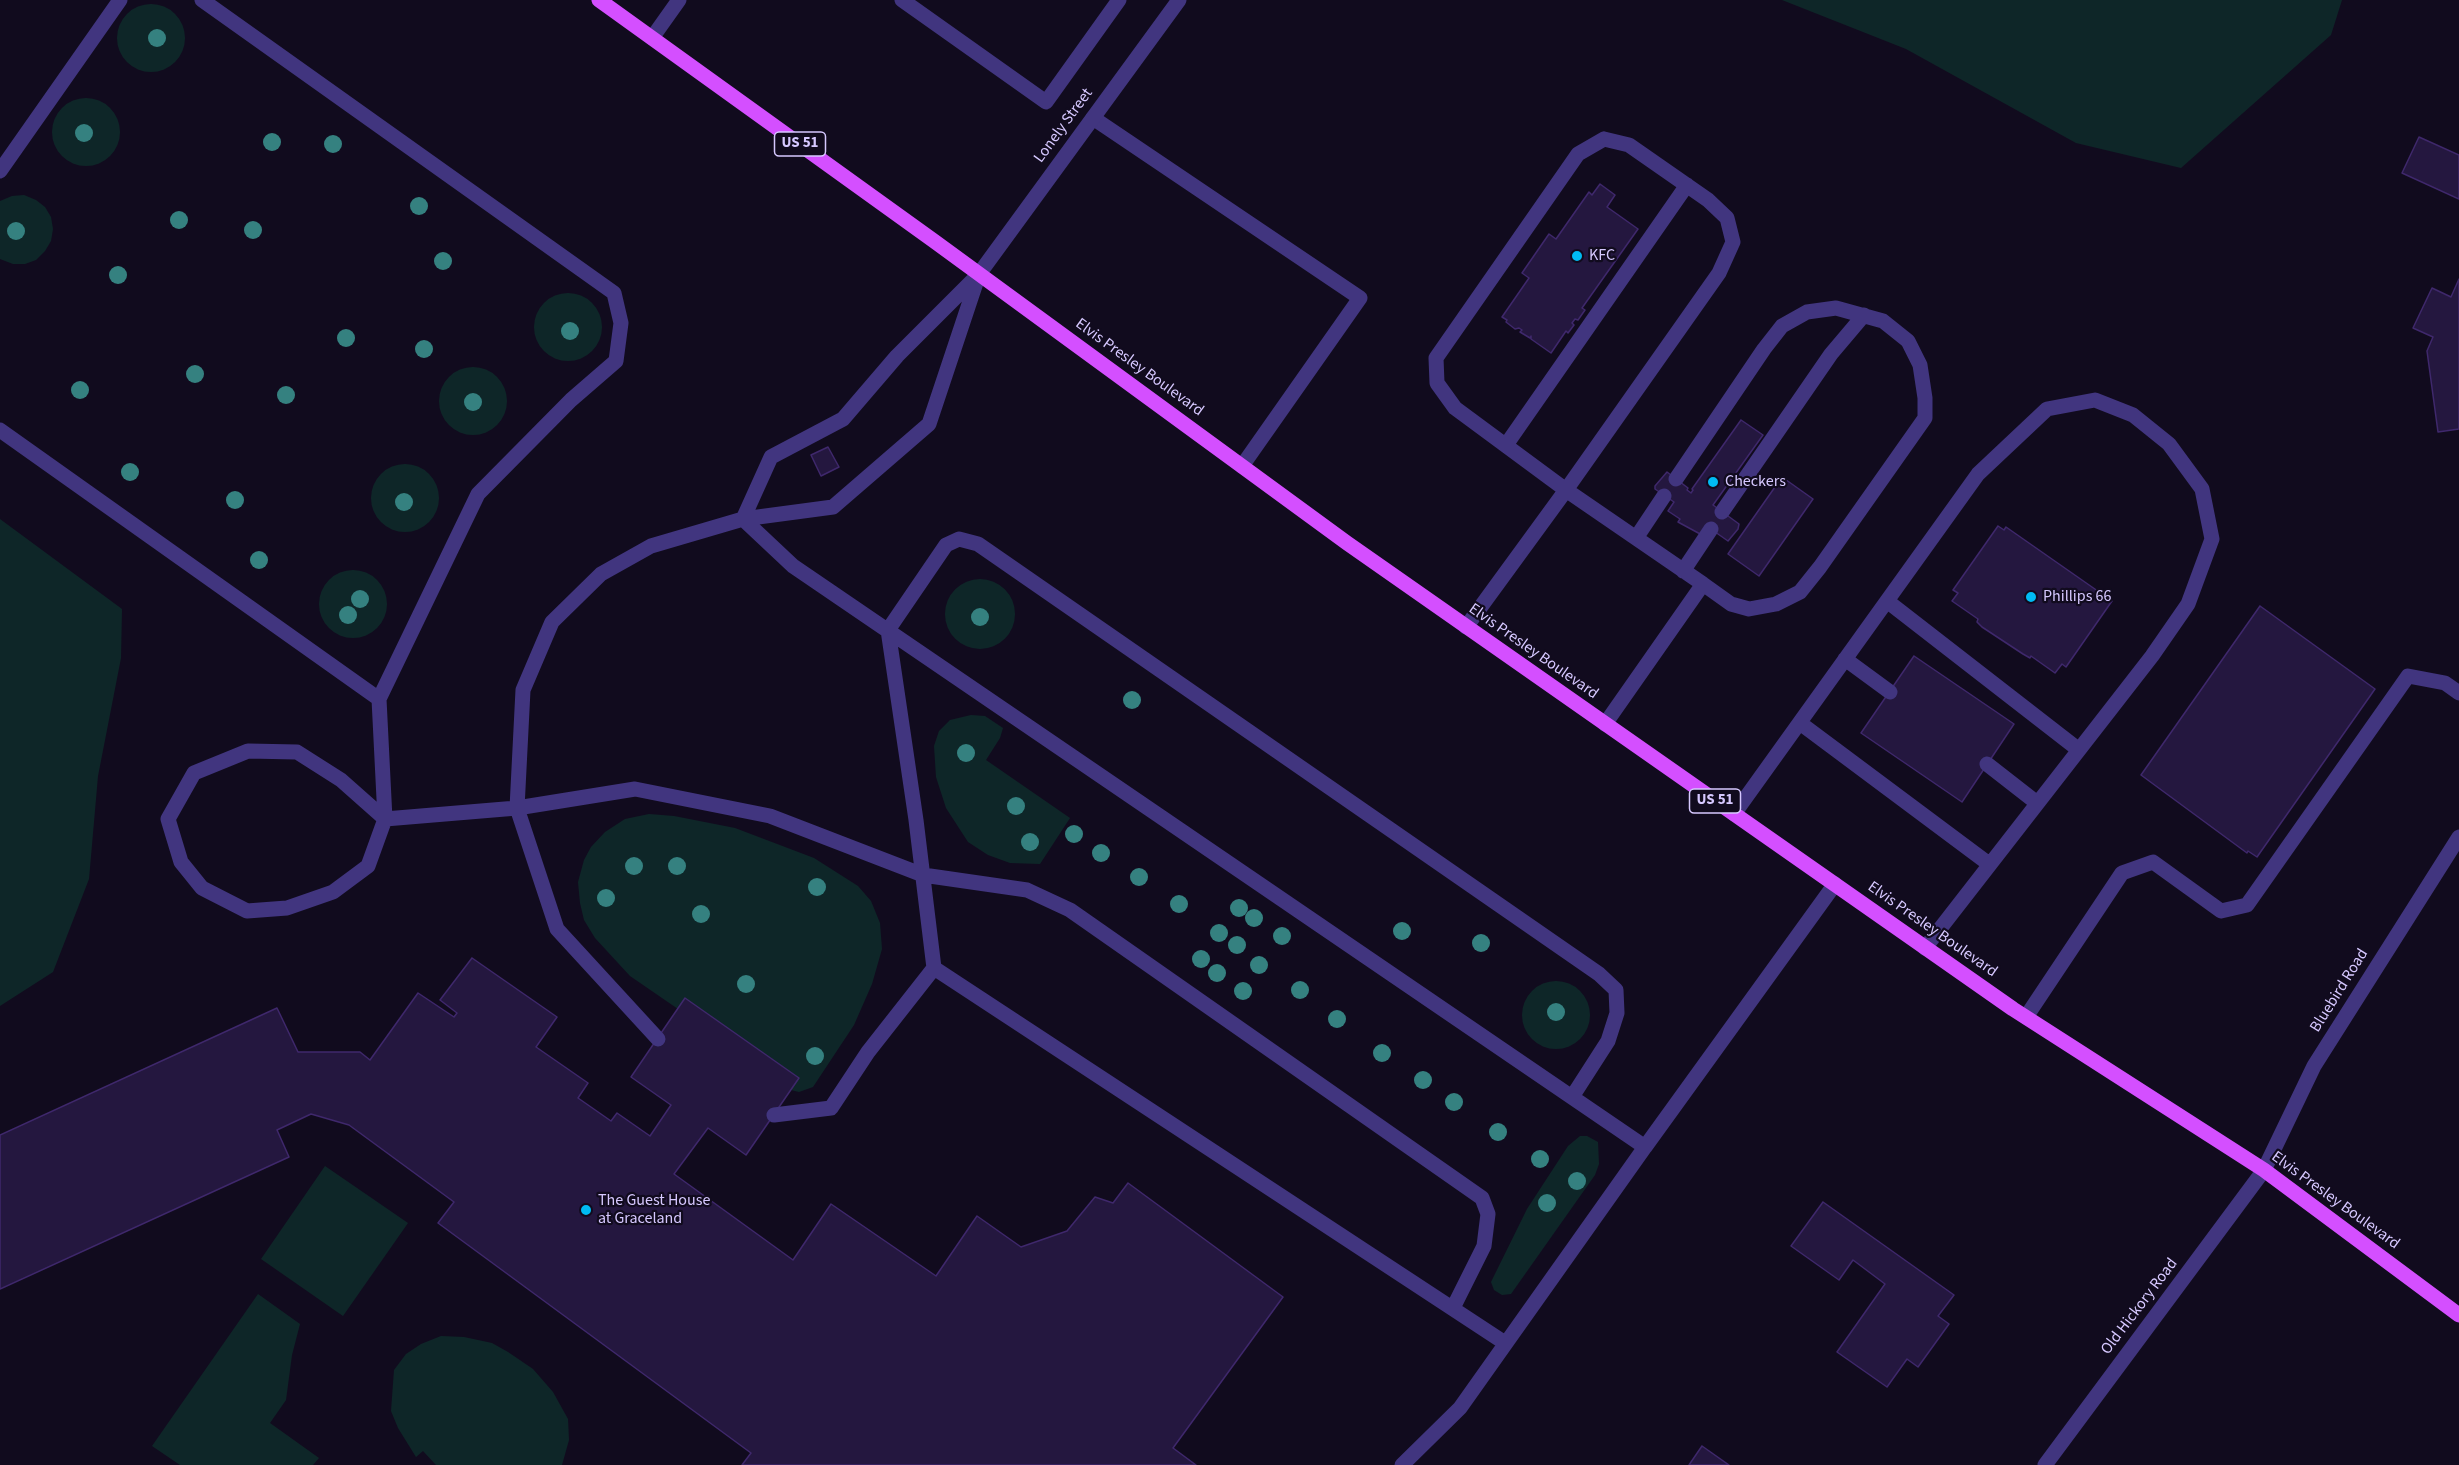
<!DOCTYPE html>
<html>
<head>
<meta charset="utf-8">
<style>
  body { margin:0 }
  canvas { display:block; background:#110b1e }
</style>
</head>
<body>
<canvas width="2459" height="1465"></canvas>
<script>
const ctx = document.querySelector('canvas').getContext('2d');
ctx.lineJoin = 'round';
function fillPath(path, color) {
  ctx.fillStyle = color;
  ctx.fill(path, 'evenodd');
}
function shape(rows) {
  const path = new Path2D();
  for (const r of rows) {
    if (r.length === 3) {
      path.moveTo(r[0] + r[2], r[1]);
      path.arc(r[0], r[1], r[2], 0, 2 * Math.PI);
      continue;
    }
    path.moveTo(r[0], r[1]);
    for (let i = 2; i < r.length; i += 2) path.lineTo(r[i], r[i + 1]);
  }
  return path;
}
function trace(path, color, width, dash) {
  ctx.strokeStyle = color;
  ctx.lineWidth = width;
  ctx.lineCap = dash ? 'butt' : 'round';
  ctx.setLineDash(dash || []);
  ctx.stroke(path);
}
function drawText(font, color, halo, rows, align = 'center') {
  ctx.font = font + ' "Source Sans 3",sans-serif';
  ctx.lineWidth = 4.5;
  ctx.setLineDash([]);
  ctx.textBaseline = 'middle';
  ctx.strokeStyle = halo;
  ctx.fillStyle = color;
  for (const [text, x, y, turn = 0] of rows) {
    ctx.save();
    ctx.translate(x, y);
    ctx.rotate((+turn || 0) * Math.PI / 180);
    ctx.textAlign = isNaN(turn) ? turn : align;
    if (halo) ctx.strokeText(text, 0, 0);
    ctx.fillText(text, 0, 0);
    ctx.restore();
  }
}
const green = shape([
  [1782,0,2342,0,2331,35,2181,168,2076,143,1906,49],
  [151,38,34],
  [86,132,34],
  [24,195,36,200,45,207,51,217,53,229,51,241,45,251,36,260,25,264,13,264,0,259,0,201,12,196],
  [568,327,34],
  [473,401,34],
  [405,498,34],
  [0,519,122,609,121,658,98,776,89,879,53,972,0,1006],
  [353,604,34],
  [980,614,35],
  [971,715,985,716,1003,728,1000,738,986,760,1070,818,1040,864,1010,863,988,855,968,842,946,808,936,777,934,746,939,731,950,720],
  [649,814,674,816,735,828,814,858,858,886,871,901,880,923,882,949,872,984,854,1025,813,1087,799,1092,791,1090,799,1078,685,999,678,1009,630,976,595,938,584,920,580,903,578,882,584,860,591,847,605,832,625,819],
  [1556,1015,34],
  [1580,1136,1587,1136,1598,1142,1599,1164,1595,1175,1511,1294,1502,1295,1494,1290,1491,1282,1527,1209,1568,1146],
  [325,1166,408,1223,343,1316,261,1259],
  [258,1294,300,1324,292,1355,286,1400,270,1423,319,1458,313,1465,180,1465,152,1446],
  [441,1336,464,1337,492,1343,508,1352,533,1369,553,1392,568,1419,569,1440,562,1465,436,1465,423,1451,416,1457,398,1428,391,1411,394,1370,406,1354,421,1344]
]);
const building = shape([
  [2419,137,2459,155,2459,199,2402,173,2419,137],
  [1600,184,1615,195,1607,207,1638,229,1582,308,1585,310,1578,320,1575,319,1572,323,1574,325,1568,333,1566,331,1551,353,1531,339,1531,336,1530,338,1520,332,1522,330,1519,328,1515,329,1506,322,1507,320,1502,317,1529,278,1522,273,1549,234,1556,239,1589,192,1592,195,1600,184],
  [2459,279,2459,429,2438,432,2427,351,2433,337,2413,328,2432,288,2451,297,2459,279],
  [1741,420,1763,435,1713,505,1739,524,1738,529,1728,541,1708,527,1702,535,1678,522,1680,519,1668,511,1674,502,1655,489,1655,486,1667,472,1688,488,1687,490,1691,493,1693,490,1692,489,1741,420],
  [828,447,839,467,821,476,811,455,828,447],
  [1782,477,1813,499,1759,576,1728,554,1782,477],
  [1998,526,2004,530,2006,527,2112,601,2066,667,2062,664,2055,673,2031,656,2030,658,2023,654,1982,627,1977,622,1978,619,1952,601,1958,593,1953,590,1998,526],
  [2260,606,2375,689,2257,857,2248,851,2247,853,2141,775,2260,606],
  [1914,656,2014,724,1962,802,1861,733,1914,656],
  [472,958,557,1017,536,1047,588,1083,578,1098,611,1121,617,1113,650,1136,671,1105,631,1077,685,998,799,1078,746,1155,708,1128,674,1174,793,1260,831,1204,936,1276,977,1216,1021,1247,1067,1231,1095,1197,1113,1203,1128,1183,1283,1297,1173,1448,1196,1465,742,1465,751,1453,438,1223,454,1202,349,1125,311,1114,277,1130,289,1157,0,1289,0,1135,277,1008,298,1052,360,1052,370,1060,418,993,454,1017,457,1013,440,1000,472,958],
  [1823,1202,1954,1295,1938,1316,1949,1324,1918,1367,1907,1359,1887,1387,1837,1352,1885,1284,1853,1260,1839,1280,1791,1246,1823,1202],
  [1702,1446,1729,1465,1689,1465,1702,1446]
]);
const service = shape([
  [202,0,614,293,621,323,616,361,571,400,478,494,379,699,385,819,517,808,523,690,552,622,601,574,651,546,743,519,793,566,1645,1147,1835,884],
  [902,0,1046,102,1119,0],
  [652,38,679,0],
  [1093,118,1360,298,1242,466],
  [1604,139,1629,145,1708,200,1727,218,1733,242,1719,273,1566,490,1455,408,1437,383,1436,358,1578,154,1604,139],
  [0,171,120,0],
  [979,274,929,424,833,507,743,519,771,457,843,419,897,356,979,274],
  [0,430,379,699],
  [1506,445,1687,185],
  [1676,479,1764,349,1782,326,1807,312,1836,308,1883,321,1908,341,1920,365,1925,398,1925,418,1820,567,1800,592,1776,604,1749,609,1731,604,1703,584],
  [1722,512,1831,354,1864,315],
  [1636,538,1664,496],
  [1683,571,1711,529],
  [1887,601,2079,750],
  [1466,627,1566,490,1703,584,1605,724],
  [1845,659,1890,692],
  [1800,723,1989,864],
  [248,751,297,752,341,780,385,819,368,866,333,892,287,908,247,911,202,888,181,862,168,819,194,773,248,751],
  [1987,764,2037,803],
  [1734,814,1978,474,2047,409,2095,400,2133,415,2169,444,2202,489,2212,539,2188,604,2152,656,1925,948],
  [934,968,916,820,888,630,946,545,959,539,978,544,1599,974,1616,990,1617,1013,1608,1041,1572,1097],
  [2026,1017,2122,873,2153,862,2221,911,2247,905,2408,676,2445,683,2459,693],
  [658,1039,557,929,517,808,635,789,770,816,923,875,1027,890,1070,910,1482,1198,1488,1214,1484,1246,1453,1308],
  [774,1115,831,1108,868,1052,934,968,1505,1343],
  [1402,1465,1460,1408,1645,1147]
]);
const minor = shape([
  [979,274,1179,0],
  [2045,1465,2264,1170,2314,1066,2459,837]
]);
const primary = shape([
  [599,0,934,241,1347,543,2013,1009,2264,1170,2459,1315]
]);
const trees = [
  [157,38],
  [84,133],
  [272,142],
  [333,144],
  [419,206],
  [179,220],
  [253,230],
  [16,231],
  [443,261],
  [118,275],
  [570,331],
  [346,338],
  [424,349],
  [195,374],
  [80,390],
  [286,395],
  [473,402],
  [130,472],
  [235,500],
  [404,502],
  [259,560],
  [360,599],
  [348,615],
  [980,617],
  [1132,700],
  [966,753],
  [1016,806],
  [1074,834],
  [1030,842],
  [1101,853],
  [634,866],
  [677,866],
  [1139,877],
  [817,887],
  [606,898],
  [1179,904],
  [1239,908],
  [701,914],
  [1254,918],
  [1402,931],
  [1219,933],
  [1282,936],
  [1481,943],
  [1237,945],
  [1201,959],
  [1259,965],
  [1217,973],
  [746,984],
  [1300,990],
  [1243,991],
  [1556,1012],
  [1337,1019],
  [1382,1053],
  [815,1056],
  [1423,1080],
  [1454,1102],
  [1498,1132],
  [1540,1159],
  [1577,1181],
  [1547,1203]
];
const markers = [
  [1577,256,6,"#00bbf3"],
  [1713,482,6,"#00bbf3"],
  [2031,597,6,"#00bbf3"],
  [586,1210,6,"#00bbf3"]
];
const shields = [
  [800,144,51],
  [1715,801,51]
];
const shieldNames = [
  ["US 51",800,144],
  ["US 51",1715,801]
];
const streetNames = [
  ["Lonely Street",1064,126,-54],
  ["Elvis Presley Boulevard",1139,368,36],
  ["Elvis Presley Boulevard",1533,652,35],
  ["Elvis Presley Boulevard",1932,930,35],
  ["Bluebird Road",2340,991,-58],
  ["Elvis Presley Boulevard",2335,1201,36],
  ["Old Hickory Road",2140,1307,-53]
];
const poiNames = [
  ["KFC",1589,256],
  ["Checkers",1725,482],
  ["Phillips 66",2043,597],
  ["The Guest House",598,1201],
  ["at Graceland",598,1219]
];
fillPath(green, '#0e2628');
fillPath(building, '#24173f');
trace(building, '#3f286c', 1.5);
trace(service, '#41357f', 15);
trace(minor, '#41357f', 15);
trace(primary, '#d44fff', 15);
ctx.fillStyle = '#358180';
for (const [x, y] of trees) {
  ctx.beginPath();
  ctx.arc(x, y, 9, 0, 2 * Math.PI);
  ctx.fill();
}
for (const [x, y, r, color] of markers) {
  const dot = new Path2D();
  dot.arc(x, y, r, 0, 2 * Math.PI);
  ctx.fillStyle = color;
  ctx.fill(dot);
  trace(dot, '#110b1e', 2);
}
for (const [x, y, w] of shields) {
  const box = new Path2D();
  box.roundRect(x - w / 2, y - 12, w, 24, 4.5);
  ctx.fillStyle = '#110b1e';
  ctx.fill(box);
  trace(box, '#d6c8ff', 1.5);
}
drawText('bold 15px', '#d6c8ff', null, shieldNames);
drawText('16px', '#d6c8ff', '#110b1e', streetNames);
drawText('16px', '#d6c8ff', '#110b1e', poiNames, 'left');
</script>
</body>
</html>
